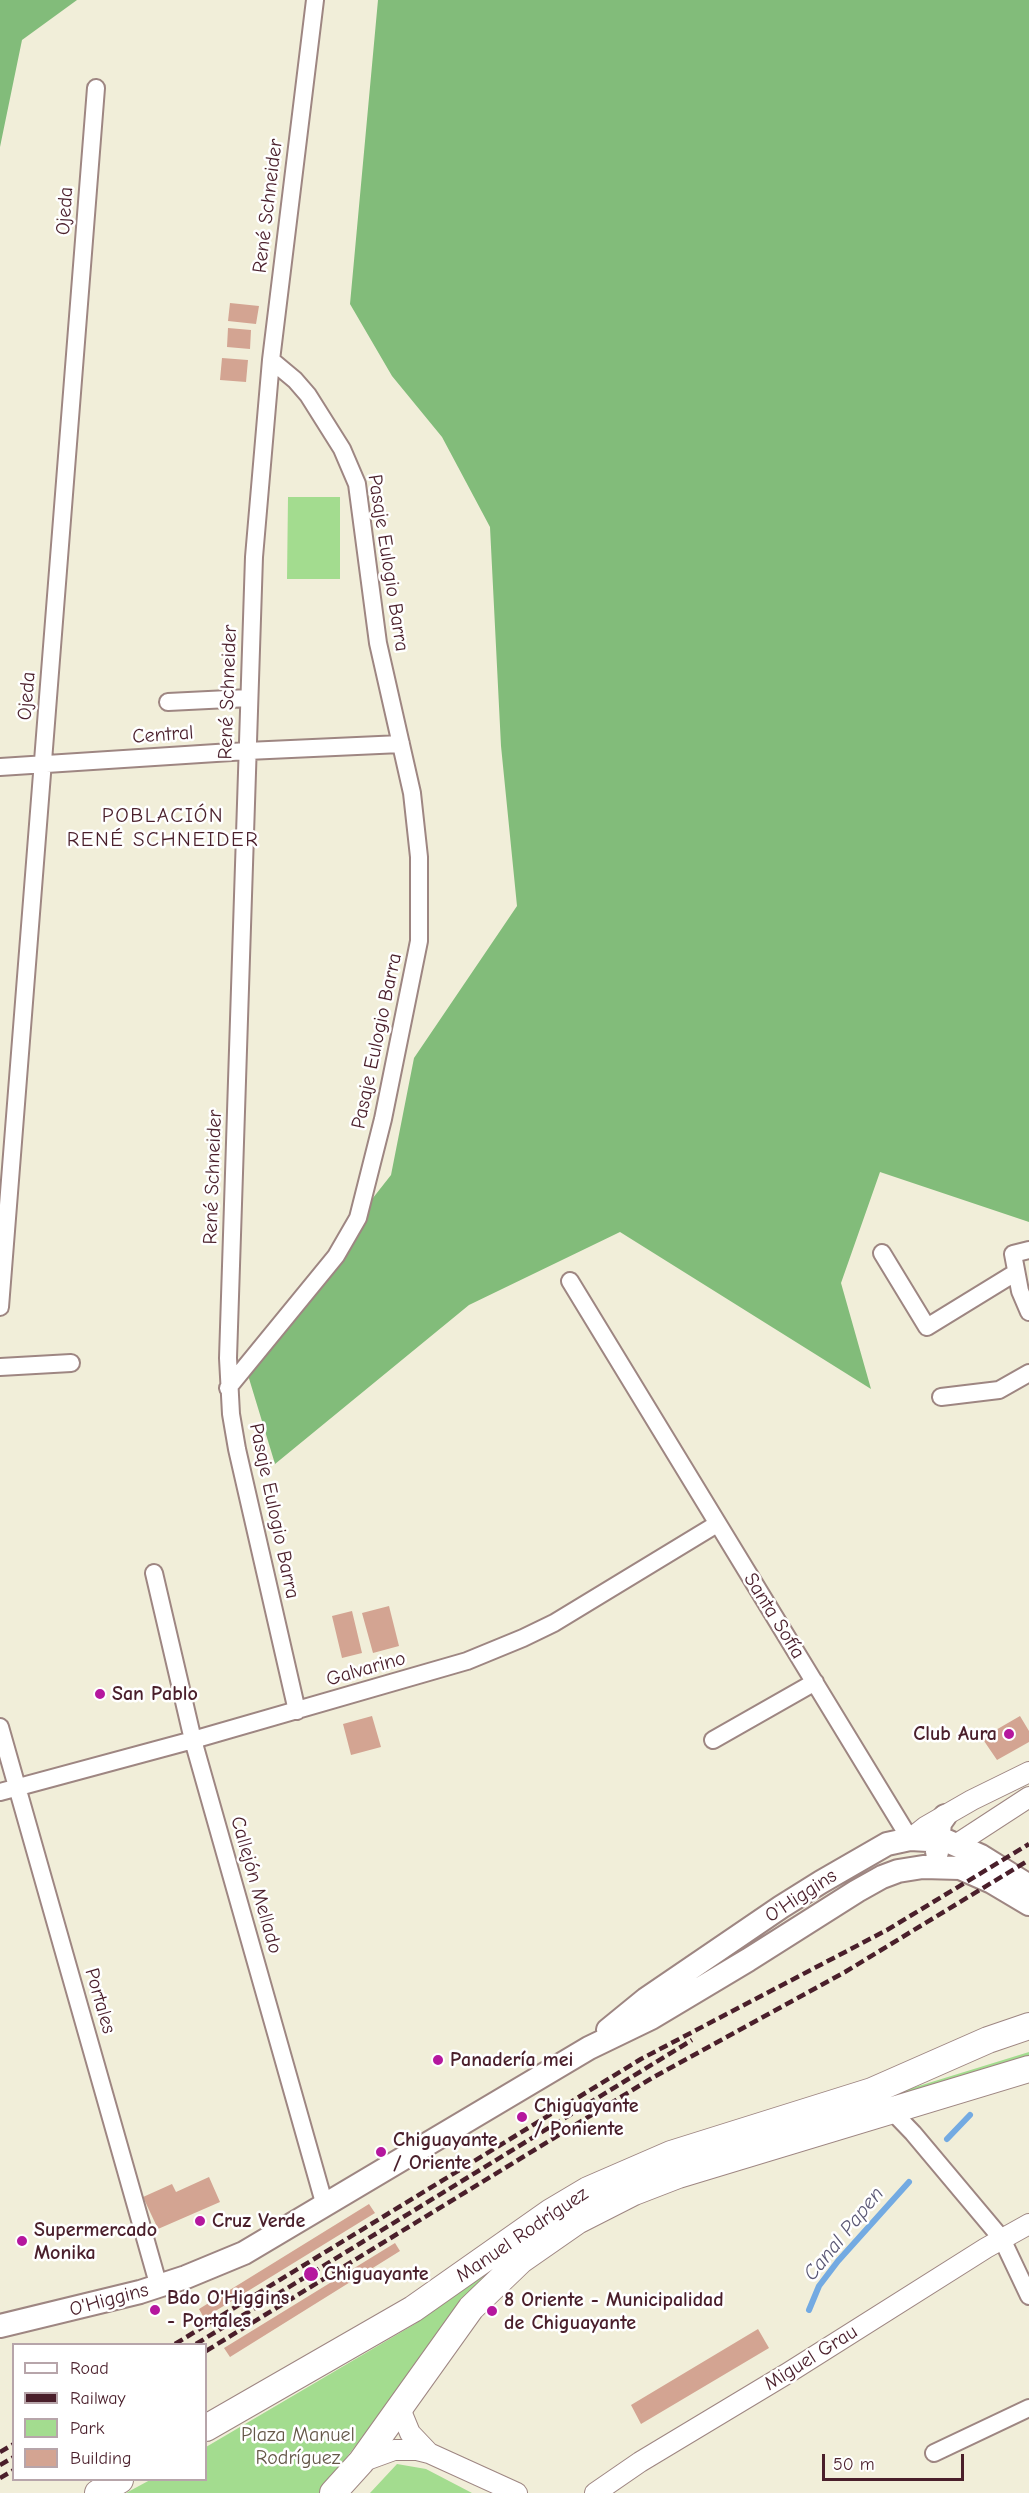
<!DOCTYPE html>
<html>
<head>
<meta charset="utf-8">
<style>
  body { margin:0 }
  #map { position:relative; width:1029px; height:2493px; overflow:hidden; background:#f1eed9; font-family:"Comic Neue",sans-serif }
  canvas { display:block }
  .legend { position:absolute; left:12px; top:2343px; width:195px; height:138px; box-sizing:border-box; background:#fff; border:2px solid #b7a5aa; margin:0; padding:8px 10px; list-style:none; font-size:18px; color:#4a1f2b }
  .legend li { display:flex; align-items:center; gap:12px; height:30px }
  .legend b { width:30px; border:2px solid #b7a5aa }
  .scale { position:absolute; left:822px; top:2454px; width:142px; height:27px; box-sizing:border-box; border:3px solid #4a1f2b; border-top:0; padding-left:8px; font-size:18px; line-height:21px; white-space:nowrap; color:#4a1f2b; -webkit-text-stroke:4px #fff; paint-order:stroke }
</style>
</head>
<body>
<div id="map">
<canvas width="1029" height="2493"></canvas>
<ul class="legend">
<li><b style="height:8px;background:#fff"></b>Road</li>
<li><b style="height:8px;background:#4a1f2b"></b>Railway</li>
<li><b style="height:16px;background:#a3dc8f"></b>Park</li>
<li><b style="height:16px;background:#d3a492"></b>Building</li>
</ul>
<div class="scale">50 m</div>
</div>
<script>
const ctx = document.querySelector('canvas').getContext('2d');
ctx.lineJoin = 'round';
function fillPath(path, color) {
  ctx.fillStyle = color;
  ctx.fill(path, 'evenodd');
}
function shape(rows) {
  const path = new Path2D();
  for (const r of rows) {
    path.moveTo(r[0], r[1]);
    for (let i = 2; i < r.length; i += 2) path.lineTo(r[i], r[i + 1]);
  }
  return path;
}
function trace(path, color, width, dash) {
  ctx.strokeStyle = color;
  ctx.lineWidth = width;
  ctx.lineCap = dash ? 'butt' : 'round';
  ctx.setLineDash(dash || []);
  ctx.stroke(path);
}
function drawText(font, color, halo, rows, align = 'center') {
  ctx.font = font + ' "Comic Neue",sans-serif';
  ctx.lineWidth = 5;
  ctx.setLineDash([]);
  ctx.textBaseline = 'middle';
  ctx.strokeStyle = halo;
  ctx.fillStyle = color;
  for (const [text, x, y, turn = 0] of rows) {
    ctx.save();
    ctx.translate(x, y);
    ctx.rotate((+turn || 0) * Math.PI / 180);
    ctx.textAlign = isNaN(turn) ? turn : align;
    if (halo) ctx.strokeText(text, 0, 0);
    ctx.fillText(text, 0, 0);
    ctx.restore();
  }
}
const green = shape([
  [288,497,340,497,340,579,287,579],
  [1029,2052,1029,2059,896,2096,896,2093],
  [564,2216,477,2287,450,2314,414,2370,319,2493,126,2493,150,2480,206,2480,206,2447,415,2324],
  [397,2464,426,2469,472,2493,370,2493]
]);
const forest = shape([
  [0,0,77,0,22,40,0,147],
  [378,0,1029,0,1029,1222,880,1172,841,1283,871,1389,620,1232,469,1305,275,1464,244,1362,391,1175,414,1058,517,906,501,746,490,527,442,437,392,376,350,304]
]);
const stream = shape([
  [947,2139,970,2115],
  [809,2310,819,2286,838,2261,909,2182]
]);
const building = shape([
  [230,303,259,306,256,324,228,321],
  [228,328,251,330,250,349,227,347],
  [222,358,248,360,246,382,220,380],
  [389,1606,399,1646,373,1653,362,1613],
  [352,1611,362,1653,342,1658,332,1616],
  [372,1716,381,1747,351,1755,343,1724],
  [1020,1716,1029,1731,1029,1742,997,1760,982,1738],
  [209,2177,220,2202,158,2229,143,2197,172,2184,176,2192],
  [369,2204,375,2213,204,2318,199,2309],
  [395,2243,400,2251,230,2357,224,2348],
  [758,2329,769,2348,641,2424,631,2405]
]);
const minor = shape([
  [168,702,249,698],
  [0,767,247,751,401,744],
  [1029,1250,1013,1254,1020,1291,1029,1312],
  [882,1253,927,1327,1015,1273],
  [570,1281,910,1839],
  [0,1307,96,88],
  [0,1367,71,1363],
  [228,1388,336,1256,358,1218,383,1119,419,941,419,857,412,793,378,643,357,484,342,449,308,395,295,380,271,360],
  [941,1397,999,1390,1029,1373],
  [154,1573,193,1740,325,2206],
  [297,1711,237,1449,231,1414,228,1358,254,557,271,360,315,0],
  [0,1727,159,2287],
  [713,1740,815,1682],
  [0,1792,193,1740,467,1661,523,1638,554,1623,717,1524],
  [887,2106,913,2133,1002,2239,1029,2296],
  [934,2453,1029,2408]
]);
const tertiary = shape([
  [910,1839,925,1827,972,1800,1029,1772],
  [957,1844,1029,1797],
  [400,2404,403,2416,410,2433,429,2453],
  [361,2462,394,2450,417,2450,429,2453,517,2493],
  [595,2493,640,2462,788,2373,986,2248,1029,2224]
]);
const secondary = shape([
  [937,1852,940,1823,945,1816],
  [608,2030,646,1999,781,1907,821,1882,887,1844,910,1839,947,1841,981,1856,1029,1886],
  [0,2326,140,2292,186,2277,244,2253,589,2048,651,2018,748,1960,857,1891,882,1877,898,1871,923,1867,960,1868,992,1882,1029,1904]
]);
const primary = shape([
  [206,2428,413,2309,551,2212,588,2190,671,2154,872,2091,988,2040,1029,2026],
  [98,2493,120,2480],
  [333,2493,361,2462,471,2308,521,2260,577,2221,634,2192,678,2175,1029,2069]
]);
const rail = shape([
  [175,2344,641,2059,887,1930,1029,1844],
  [196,2344,692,2040],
  [206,2351,652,2078,845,1972,1029,1860],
  [0,2452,14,2444],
  [0,2465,14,2457],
  [0,2478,14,2470]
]);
const markers = [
  [100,1694,6,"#b5179e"],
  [1009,1734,6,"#b5179e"],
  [438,2060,6,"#b5179e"],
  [522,2117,6,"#b5179e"],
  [381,2152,6,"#b5179e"],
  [200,2221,6,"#b5179e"],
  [22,2241,6,"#b5179e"],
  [311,2274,8,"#b5179e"],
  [155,2310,6,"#b5179e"],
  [492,2311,6,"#b5179e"]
];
const streetNames = [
  ["René Schneider",268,206,-83],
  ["Ojeda",65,211,-86],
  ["Pasaje Eulogio Barra",388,563,81],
  ["René Schneider",228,692,-88],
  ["Ojeda",27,696,-85],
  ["Central",163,735,-4],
  ["Pasaje Eulogio Barra",377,1041,-78],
  ["René Schneider",213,1177,-88],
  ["Pasaje Eulogio Barra",274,1511,78],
  ["Santa Sofía",774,1616,58],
  ["Galvarino",366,1669,-16],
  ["Callejón Mellado",256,1885,74],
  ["O'Higgins",801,1896,-33],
  ["Portales",100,2001,74],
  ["Manuel Rodríguez",522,2235,-34],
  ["O'Higgins",109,2300,-15],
  ["Miguel Grau",811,2358,-32]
];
const poiNames = [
  ["San Pablo",112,1694],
  ["Club Aura",997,1734,"right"],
  ["Panadería mei",450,2060],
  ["Chiguayante",534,2106],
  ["/ Poniente",534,2129],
  ["Chiguayante",393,2140],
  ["/ Oriente",393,2163],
  ["Cruz Verde",212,2221],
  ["Supermercado",34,2230],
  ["Monika",34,2253],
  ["Chiguayante",324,2274],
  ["Bdo O'Higgins",167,2298],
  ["- Portales",167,2321],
  ["8 Oriente - Municipalidad",504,2300],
  ["de Chiguayante",504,2323]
];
const parkNames = [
  ["Plaza Manuel",298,2435],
  ["Rodríguez",298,2458]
];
const neighbourhoodNames = [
  ["POBLACIÓN",163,816],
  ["RENÉ SCHNEIDER",163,840]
];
const waterNames = [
  ["Canal Papen",844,2234,-51]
];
fillPath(green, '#a3dc8f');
fillPath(forest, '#82bc7a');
trace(stream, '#73aae2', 6);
fillPath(building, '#d3a492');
trace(minor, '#9e8682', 20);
trace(tertiary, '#9e8682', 22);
trace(secondary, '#9e8682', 26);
trace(primary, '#9e8682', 28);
trace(minor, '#fff', 16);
trace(tertiary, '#fff', 20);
trace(secondary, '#fff', 22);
trace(primary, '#fff', 26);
trace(rail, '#4a1f2b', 4.5, [9, 4.5]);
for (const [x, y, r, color] of markers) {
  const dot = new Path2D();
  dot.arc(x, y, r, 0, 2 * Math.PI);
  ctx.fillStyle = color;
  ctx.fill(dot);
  trace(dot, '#fff', 2);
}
drawText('20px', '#4a1f2b', '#fff', streetNames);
drawText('bold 20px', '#4a1f2b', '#fff', poiNames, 'left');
drawText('20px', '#655849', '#fff', parkNames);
ctx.letterSpacing = '1.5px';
drawText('21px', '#4a1f2b', '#fff', neighbourhoodNames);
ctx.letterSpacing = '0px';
drawText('italic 21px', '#5a5774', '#fff', waterNames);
</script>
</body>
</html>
